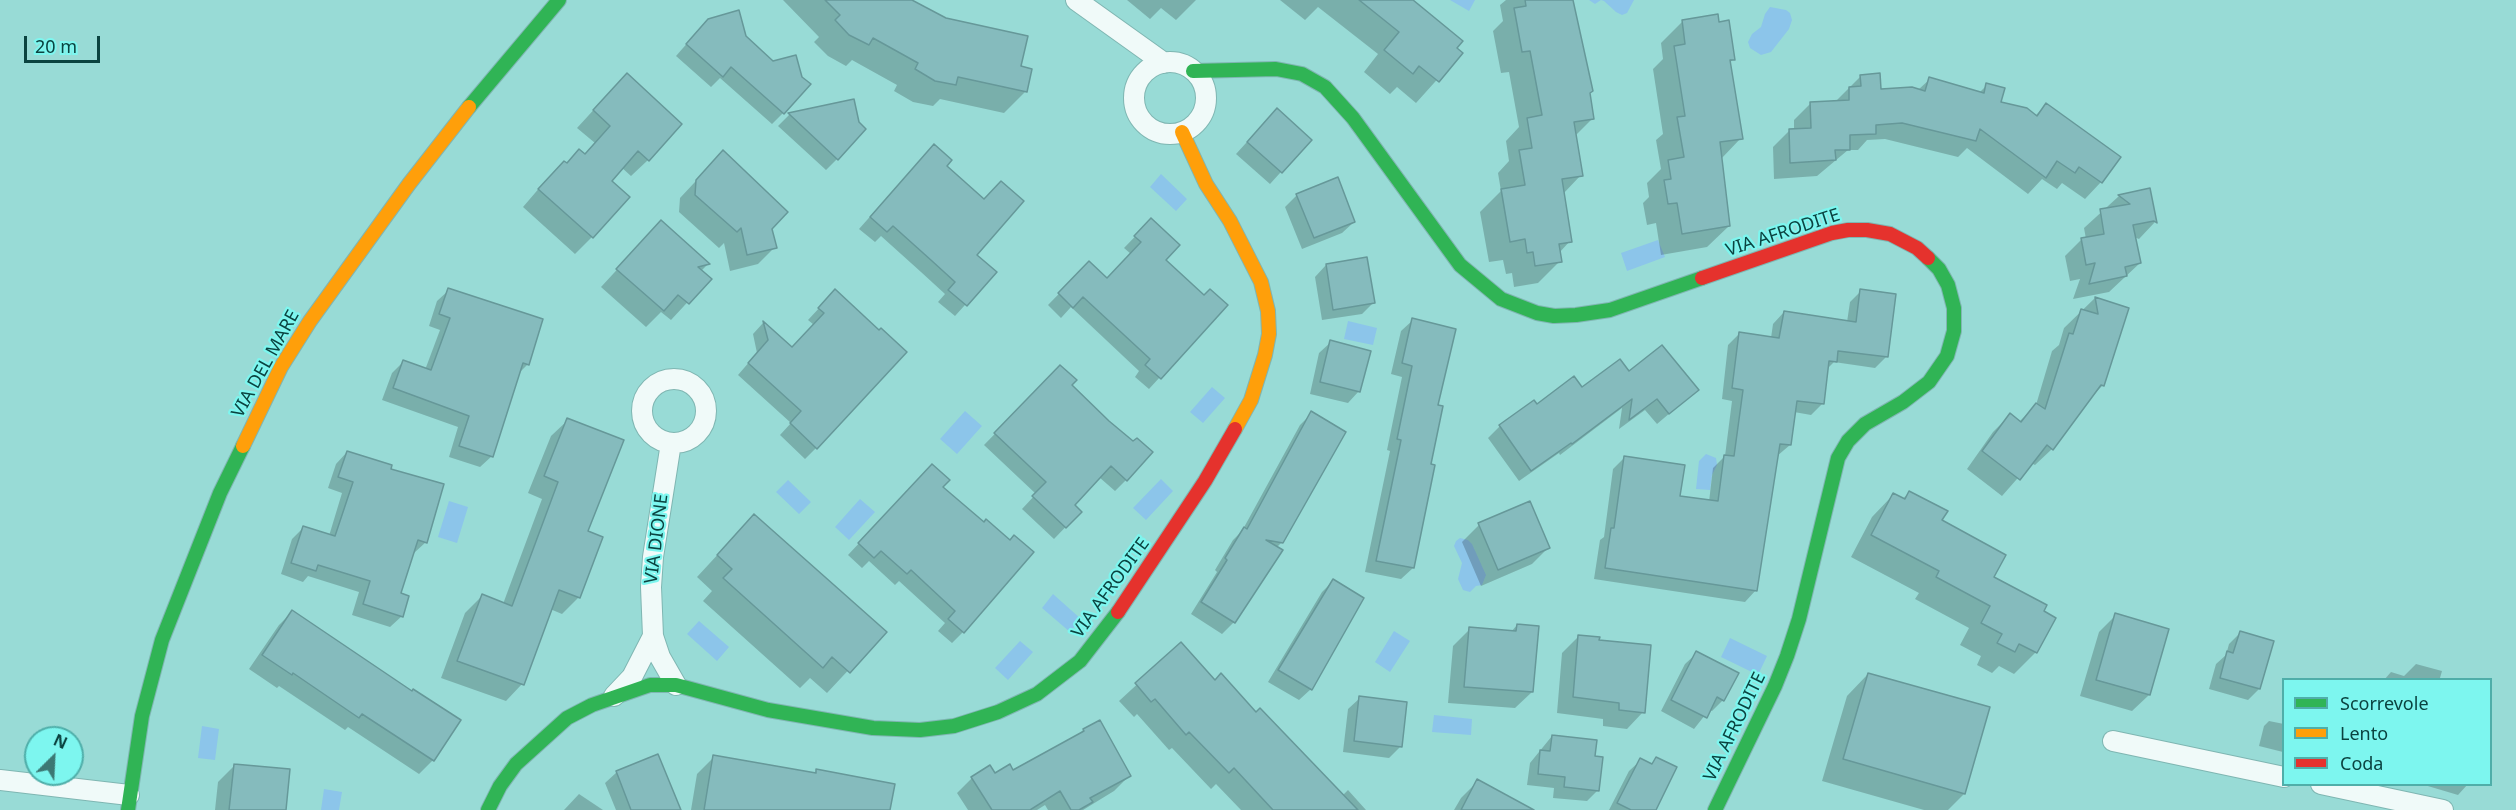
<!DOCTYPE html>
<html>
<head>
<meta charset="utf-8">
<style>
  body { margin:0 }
  #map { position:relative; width:2516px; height:810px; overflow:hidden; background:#98dbd6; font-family:"Noto Sans",sans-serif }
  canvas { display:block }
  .legend { position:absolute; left:2282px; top:678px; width:210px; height:108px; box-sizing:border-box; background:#7df6ef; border:2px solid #4faea9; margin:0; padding:8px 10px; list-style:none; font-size:18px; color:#0b4340 }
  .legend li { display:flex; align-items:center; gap:12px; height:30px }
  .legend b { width:30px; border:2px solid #4faea9 }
  .north { position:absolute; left:24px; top:726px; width:60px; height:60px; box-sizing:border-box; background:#7df6ef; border:2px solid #4faea9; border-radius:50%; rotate:24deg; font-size:16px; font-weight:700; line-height:24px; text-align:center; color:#0b4340 }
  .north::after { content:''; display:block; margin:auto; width:21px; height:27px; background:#3c7874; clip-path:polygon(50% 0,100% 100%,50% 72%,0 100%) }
  .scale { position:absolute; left:24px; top:36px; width:76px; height:27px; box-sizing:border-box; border:3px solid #0b4340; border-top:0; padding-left:8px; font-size:18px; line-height:21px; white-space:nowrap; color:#0b4340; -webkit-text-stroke:4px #7df6ef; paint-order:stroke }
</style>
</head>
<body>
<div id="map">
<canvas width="2516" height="810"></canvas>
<ul class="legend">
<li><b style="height:8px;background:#30b455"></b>Scorrevole</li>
<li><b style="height:8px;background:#ff9f0a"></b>Lento</li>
<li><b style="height:8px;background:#e5322d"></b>Coda</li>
</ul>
<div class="north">N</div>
<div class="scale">20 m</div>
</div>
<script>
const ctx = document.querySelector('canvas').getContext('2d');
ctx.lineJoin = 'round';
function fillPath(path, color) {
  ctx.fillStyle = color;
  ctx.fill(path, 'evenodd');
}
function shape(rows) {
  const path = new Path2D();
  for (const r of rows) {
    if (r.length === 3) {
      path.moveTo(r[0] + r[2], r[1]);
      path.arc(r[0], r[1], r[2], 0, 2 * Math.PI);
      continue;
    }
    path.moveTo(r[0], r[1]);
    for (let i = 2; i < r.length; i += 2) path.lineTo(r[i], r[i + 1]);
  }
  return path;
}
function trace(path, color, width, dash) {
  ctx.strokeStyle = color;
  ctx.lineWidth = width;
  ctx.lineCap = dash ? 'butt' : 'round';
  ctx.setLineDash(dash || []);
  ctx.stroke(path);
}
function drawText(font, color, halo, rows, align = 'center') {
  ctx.font = font + ' "Noto Sans",sans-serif';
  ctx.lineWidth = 4.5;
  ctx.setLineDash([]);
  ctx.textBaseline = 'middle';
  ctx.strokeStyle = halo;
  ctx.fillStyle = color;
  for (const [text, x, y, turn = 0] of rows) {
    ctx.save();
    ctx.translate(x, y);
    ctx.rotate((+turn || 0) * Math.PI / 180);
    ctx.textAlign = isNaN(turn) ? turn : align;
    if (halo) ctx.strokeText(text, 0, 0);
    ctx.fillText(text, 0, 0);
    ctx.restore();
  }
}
const water = shape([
  [1450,0,1475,0,1469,11],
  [1589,0,1634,0,1627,13,1622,15,1616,12,1604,1,1601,0,1595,4],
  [1770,7,1786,10,1790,13,1792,20,1789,29,1771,52,1761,55,1750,48,1748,42,1752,34,1761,27,1765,14],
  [1161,174,1187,199,1176,211,1150,187],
  [1658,240,1665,257,1627,271,1621,253],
  [1348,321,1377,328,1373,345,1344,339],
  [1212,387,1225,398,1203,423,1190,412],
  [965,411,982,426,957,454,940,439],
  [1706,454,1716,458,1717,465,1712,475,1710,490,1696,489,1699,461],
  [1161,479,1173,491,1146,520,1133,508],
  [788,480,811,502,799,514,776,492],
  [860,499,875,512,849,540,835,527],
  [449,501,468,507,457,543,438,537],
  [1460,538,1468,540,1472,544,1486,575,1482,585,1476,586,1470,592,1463,590,1458,579,1462,563,1454,546,1456,541],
  [1053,594,1081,619,1070,632,1042,608],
  [699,621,729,647,717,661,687,634],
  [1394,631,1410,641,1390,672,1375,662],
  [1730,638,1767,656,1758,675,1721,657],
  [1020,641,1033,652,1008,680,995,668],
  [1434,715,1472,719,1471,735,1432,732],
  [202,726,219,729,215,760,198,758],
  [324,789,342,792,339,810,321,810]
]);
const shadow = shape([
  [783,0,909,0,1025,92,1004,113,940,99,933,106,913,102,894,91,897,85,852,60,846,66,828,56,814,42,819,37],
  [1127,0,1196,0,1176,20,1161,8,1150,19],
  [1280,0,1410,0,1461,53,1416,103,1397,87,1390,94,1364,72,1378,54,1318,7,1305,20],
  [1506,0,1572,0,1593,118,1575,136,1581,175,1563,194,1570,241,1559,253,1560,261,1538,283,1514,287,1512,273,1506,274,1503,260,1489,262,1480,212,1501,191,1498,173,1509,161,1506,141,1519,127,1509,72,1501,73,1493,31,1503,21,1500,5],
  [1682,22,1734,59,1729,63,1741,138,1721,159,1729,226,1707,247,1661,255,1656,223,1647,225,1643,203,1649,197,1647,183,1661,169,1656,140,1663,134,1653,69,1663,59,1661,43],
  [697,32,745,36,772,62,783,113,772,124,720,78,711,87,676,56],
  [1861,76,1880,90,1918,90,1930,79,1979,93,1987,85,2000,103,2035,116,2046,105,2101,182,2085,199,2062,183,2057,189,2042,179,2028,194,1967,148,1958,157,1885,139,1867,140,1858,150,1848,150,1817,176,1774,179,1773,147,1789,131,1794,130,1794,120,1811,103,1835,102],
  [610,92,648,160,631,176,621,167,610,181,592,237,575,254,523,207,547,179,566,164,584,155,595,143,577,128],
  [853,101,837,159,826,170,778,126,789,115],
  [1266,121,1310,140,1270,184,1236,154],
  [723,152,770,228,775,247,758,264,730,271,724,243,719,248,679,212,680,198],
  [923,157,944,166,984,201,975,255,995,272,955,316,938,302,945,294,921,272,881,236,875,242,859,229],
  [2149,190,2155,222,2139,239,2134,237,2140,263,2109,292,2073,299,2080,279,2070,281,2065,256,2082,239,2086,239,2084,228,2119,196],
  [1297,195,1354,222,1342,233,1302,249,1285,207],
  [1151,220,1164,261,1204,297,1226,305,1149,389,1135,377,1139,371,1071,307,1061,318,1048,305,1089,263,1107,280,1131,254,1124,248],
  [661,222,708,264,701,271,709,279,671,320,661,312,646,327,601,287],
  [1326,265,1374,302,1362,314,1322,320,1315,277],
  [449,290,528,364,517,375,492,456,480,467,449,457,458,427,382,400,392,373,403,362,425,370,440,330,429,326,437,301],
  [835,291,816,448,805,459,780,435,791,423,738,375,757,353,753,334,763,323,792,349,814,325,808,320],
  [1861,291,1886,357,1875,368,1834,362,1826,370,1823,403,1811,415,1794,412,1790,445,1777,456,1756,590,1745,602,1594,579,1600,540,1604,537,1613,469,1624,458,1678,497,1709,502,1713,468,1725,456,1732,401,1722,399,1728,345,1740,333,1771,338,1773,324,1784,312,1847,322,1850,302],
  [2095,298,2127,309,2103,385,2088,400,2052,449,2035,465,2031,463,2002,496,1967,469,1993,432,2010,415,2019,422,2036,405,2052,351,2059,345,2064,328],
  [1413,320,1437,406,1413,568,1401,579,1365,572,1390,451,1387,450,1402,377,1391,374,1401,331],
  [1331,342,1359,391,1348,403,1310,394,1319,353],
  [1060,367,1126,480,1115,491,1099,477,1072,505,1080,512,1054,539,1022,509,1036,494,984,445],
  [1629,374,1697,390,1657,424,1645,410,1619,429,1622,408,1560,455,1559,453,1519,481,1488,438,1500,426,1534,402,1537,406],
  [1312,413,1282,542,1276,548,1281,550,1234,622,1222,634,1191,614,1217,572,1215,570,1233,540,1242,531,1300,425],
  [568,420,586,532,579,597,562,614,550,609,522,684,506,701,441,678,465,613,482,596,503,604,542,499,528,493,551,436],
  [347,452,389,470,426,542,414,553,412,552,399,594,402,616,390,627,352,615,359,592,308,576,303,582,281,574,292,539,303,528,329,536,342,493,328,488,336,464],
  [921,477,963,632,952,643,938,631,945,623,899,581,895,585,869,561,862,568,848,555],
  [1909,492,1940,521,1992,578,2036,652,2014,674,1999,666,1992,673,1977,665,1981,656,1960,645,1969,628,1915,599,1919,593,1851,557,1872,517,1893,495,1902,500],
  [1479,525,1549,547,1532,564,1481,586,1462,542],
  [733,538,884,632,827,693,810,678,800,688,703,601,712,591,697,577],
  [1333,581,1311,689,1299,700,1268,682,1322,592],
  [292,612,411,693,458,721,433,760,419,774,348,727,345,730,279,686,277,688,249,669,279,625],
  [2116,615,2149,695,2132,711,2080,696,2099,632],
  [1517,625,1532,692,1515,708,1448,703,1453,646,1470,629,1511,632],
  [2240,633,2259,689,2248,700,2209,689,2216,664,2226,655,2229,644],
  [1579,636,1598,641,1643,712,1627,729,1603,726,1603,719,1557,713,1562,653],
  [1181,644,1214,682,1256,714,1342,796,1348,790,1366,810,1241,810,1216,784,1211,789,1172,748,1169,750,1137,714,1134,717,1119,701],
  [1697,653,1723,700,1712,711,1709,710,1694,729,1661,711,1685,664],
  [2416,664,2442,671,2440,678,2447,680,2384,680,2391,672,2404,676],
  [1868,674,1964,794,1948,810,1924,810,1822,781,1847,696],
  [1360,698,1400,747,1389,758,1343,752,1348,709],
  [2269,721,2284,724,2283,752,2259,746,2264,726],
  [1099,722,1129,776,1114,791,1083,810,1048,810,1045,805,1037,810,968,810,957,793,972,778,1013,772,1077,737,1083,730],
  [1552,736,1594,757,1598,790,1587,801,1553,798,1554,788,1527,785,1530,763],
  [714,757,813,774,817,770,888,810,691,810,697,774],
  [1656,759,1654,810,1609,810,1629,771,1641,760,1650,765],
  [235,765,285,810,215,810,218,782],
  [617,772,673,810,616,810,605,783],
  [1478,781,1531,810,1454,810,1461,798],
  [2421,784,2468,784,2458,795],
  [579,794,603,810,564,810]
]);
const building = shape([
  [825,0,912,0,946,18,1028,36,1021,66,1032,69,1027,92,958,77,956,85,935,81,915,69,918,63,873,38,869,45,849,35,835,20,840,15,825,0],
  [1359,0,1413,0,1463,41,1457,48,1463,53,1439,82,1419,66,1413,74,1384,50,1399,32,1359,0],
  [1525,0,1573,0,1593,91,1590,93,1594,119,1574,122,1583,176,1562,179,1572,242,1559,244,1562,262,1535,266,1533,252,1527,253,1525,239,1510,242,1501,189,1525,185,1519,150,1532,148,1527,118,1542,115,1530,51,1522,52,1514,8,1526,6,1525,0],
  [739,10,746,36,773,61,796,55,802,77,811,84,784,114,731,67,723,77,686,44,708,19,739,10],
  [1718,14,1719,22,1729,20,1735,60,1730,60,1743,139,1720,142,1730,226,1682,234,1677,203,1668,204,1664,180,1671,179,1668,160,1684,157,1677,117,1685,116,1674,46,1685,44,1682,20,1718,14],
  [627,73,682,124,649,161,638,151,612,181,630,197,593,238,538,189,564,161,567,163,579,149,585,154,610,126,593,110,627,73],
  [1880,73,1881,89,1912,87,1925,91,1929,77,1984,93,1986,83,2005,88,2001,102,2027,108,2037,116,2046,103,2121,157,2102,183,2079,167,2075,173,2057,161,2046,178,1980,129,1976,141,1902,123,1876,125,1876,134,1850,135,1850,150,1835,150,1836,160,1790,163,1789,129,1811,128,1810,102,1849,100,1849,87,1861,86,1860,75,1880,73],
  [854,99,859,122,866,129,838,160,788,113,854,99],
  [1277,108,1312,140,1282,173,1247,142,1277,108],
  [934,144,952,160,947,166,984,199,1001,181,1024,201,977,255,997,272,967,306,948,290,955,282,932,261,893,226,887,232,870,217,934,144],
  [723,150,788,212,772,229,777,248,747,255,741,228,737,232,695,195,696,180,723,150],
  [1338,177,1355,222,1314,238,1296,194,1338,177],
  [2150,188,2157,223,2154,221,2133,225,2141,263,2125,267,2127,276,2089,284,2095,263,2086,265,2081,238,2104,234,2100,209,2130,204,2118,195,2150,188],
  [1151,218,1180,245,1166,260,1204,295,1210,289,1228,305,1161,379,1145,365,1150,359,1083,297,1073,308,1058,293,1089,261,1107,278,1141,242,1134,236,1151,218],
  [661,220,710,264,698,267,712,279,689,304,678,295,664,311,616,269,661,220],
  [1367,257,1375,303,1333,310,1326,264,1367,257],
  [448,288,543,319,529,365,523,363,493,457,459,446,469,416,393,388,403,360,431,370,450,318,439,314,448,288],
  [835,289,879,330,881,328,907,352,817,449,790,423,801,411,748,363,768,340,763,321,792,347,824,313,818,308,835,289],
  [1860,289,1896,294,1888,357,1838,351,1837,362,1829,361,1824,404,1797,401,1791,445,1780,444,1757,591,1605,568,1611,528,1614,528,1624,456,1685,465,1680,496,1718,501,1724,455,1734,456,1743,390,1732,388,1739,332,1779,338,1784,311,1856,322,1860,289],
  [2095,297,2129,308,2104,386,2101,385,2053,450,2047,445,2020,480,1982,451,2010,413,2021,422,2036,403,2045,409,2069,333,2073,334,2081,309,2098,314,2095,297],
  [1412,318,1456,329,1438,405,1443,406,1431,464,1435,465,1414,568,1376,561,1401,440,1397,439,1412,366,1402,363,1412,318],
  [1330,340,1371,351,1360,392,1320,382,1330,340],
  [1662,345,1699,390,1669,414,1657,399,1629,420,1632,399,1572,444,1571,443,1531,471,1499,425,1534,400,1537,404,1574,376,1582,387,1620,359,1629,371,1662,345],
  [1060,365,1077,380,1072,385,1109,421,1133,441,1137,438,1153,452,1127,481,1111,466,1075,505,1082,512,1066,528,1032,496,1046,482,994,433,1060,365],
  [1311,411,1346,432,1283,543,1266,540,1283,550,1235,623,1201,602,1227,560,1225,558,1244,527,1247,529,1311,411],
  [567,418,624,440,588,531,603,537,580,598,559,590,524,685,457,661,482,594,512,606,558,482,544,476,567,418],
  [347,451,392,465,391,469,444,484,427,543,418,540,401,593,409,596,403,617,363,604,370,581,318,565,316,571,291,563,303,526,335,536,353,482,338,477,347,451],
  [932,464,950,480,943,487,984,522,986,519,1010,540,1014,535,1034,552,964,633,948,619,955,611,911,570,907,574,881,551,874,558,858,543,932,464],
  [1909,491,1948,511,1942,520,2006,555,1994,577,2047,605,2044,611,2056,618,2037,653,2019,644,2015,652,1997,643,2002,634,1981,623,1990,606,1936,577,1939,571,1871,535,1893,493,1905,499,1909,491],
  [1530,501,1550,548,1498,570,1478,523,1530,501],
  [754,514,887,632,850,673,832,657,823,668,723,578,732,569,717,555,754,514],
  [1333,579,1364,598,1312,690,1278,670,1333,579],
  [292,610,412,691,413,689,461,720,434,761,362,714,359,718,293,673,292,675,262,655,292,610],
  [2115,613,2169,629,2150,695,2096,680,2115,613],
  [1517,624,1539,626,1533,692,1464,687,1469,627,1516,631,1517,624],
  [2240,631,2274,641,2260,689,2220,678,2227,651,2233,653,2240,631],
  [1578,635,1600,637,1599,640,1651,645,1645,713,1619,710,1619,703,1573,697,1578,635],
  [1181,642,1215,680,1221,673,1256,712,1260,708,1358,810,1273,810,1234,768,1229,773,1189,732,1186,735,1155,699,1151,702,1135,683,1181,642],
  [1696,651,1739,673,1724,701,1717,697,1707,718,1671,700,1696,651],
  [1868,673,1990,707,1965,794,1843,759,1868,673],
  [1359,696,1407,702,1402,747,1354,741,1359,696],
  [1100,720,1131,776,1090,798,1093,802,1079,810,1071,810,1060,791,1030,810,992,810,971,777,990,765,995,773,1010,764,1013,770,1084,731,1083,729,1100,720],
  [1552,735,1597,740,1595,756,1603,757,1599,791,1564,787,1565,777,1538,774,1540,750,1550,751,1552,735],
  [658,754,681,810,631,810,616,771,658,754],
  [713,755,816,773,816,769,895,784,890,810,704,810,713,755],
  [1656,757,1677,767,1656,810,1631,810,1617,803,1640,758,1652,764,1656,757],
  [234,764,290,769,286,810,229,810,234,764],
  [1477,779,1534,810,1461,810,1477,779]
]);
const street = shape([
  [1076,0,1164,63],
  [1170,98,36],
  [674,411,32],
  [653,636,651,587,653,557,671,443],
  [614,696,632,677,653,636,660,657,676,685],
  [2113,741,2284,777],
  [0,780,129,795],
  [2321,784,2443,810]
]);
const fast = shape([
  [1193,71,1276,69,1302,74,1325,87,1353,118,1460,265,1501,299,1537,313,1554,316,1576,315,1610,310,1702,278],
  [469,107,559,0],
  [128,810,142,716,162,640,220,493,243,446],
  [488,810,500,786,516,764,567,718,592,705,650,685,676,685,768,710,873,728,920,730,954,726,998,712,1037,694,1080,661,1118,612],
  [1715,810,1775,686,1787,656,1799,619,1838,458,1848,441,1865,424,1903,402,1929,382,1947,356,1954,331,1954,308,1948,285,1939,269,1928,258]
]);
const slow = shape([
  [1182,132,1206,184,1230,221,1261,282,1268,311,1269,334,1265,355,1251,400,1235,429],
  [243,446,281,367,310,321,409,184,469,107]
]);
const jam = shape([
  [1702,278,1832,233,1848,230,1867,230,1890,234,1917,248,1928,258],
  [1118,612,1205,481,1235,429]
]);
const streetNames = [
  ["VIA AFRODITE",1783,233,-18],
  ["VIA DEL MARE",266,364,-61],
  ["VIA DIONE",657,539,-83],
  ["VIA AFRODITE",1111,588,-54],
  ["VIA AFRODITE",1735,727,-64]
];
fillPath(water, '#8cc5ea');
fillPath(shadow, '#0003');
fillPath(building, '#85bbbd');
trace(building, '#669899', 1.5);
trace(street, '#7fb6b2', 22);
trace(fast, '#7fb6b2', 16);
trace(slow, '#7fb6b2', 16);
trace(jam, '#7fb6b2', 16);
trace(street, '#f0faf9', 20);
trace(fast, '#30b455', 14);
trace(slow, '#ff9f0a', 14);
trace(jam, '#e5322d', 14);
drawText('18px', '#0b4340', '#7df6ef', streetNames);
</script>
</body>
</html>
